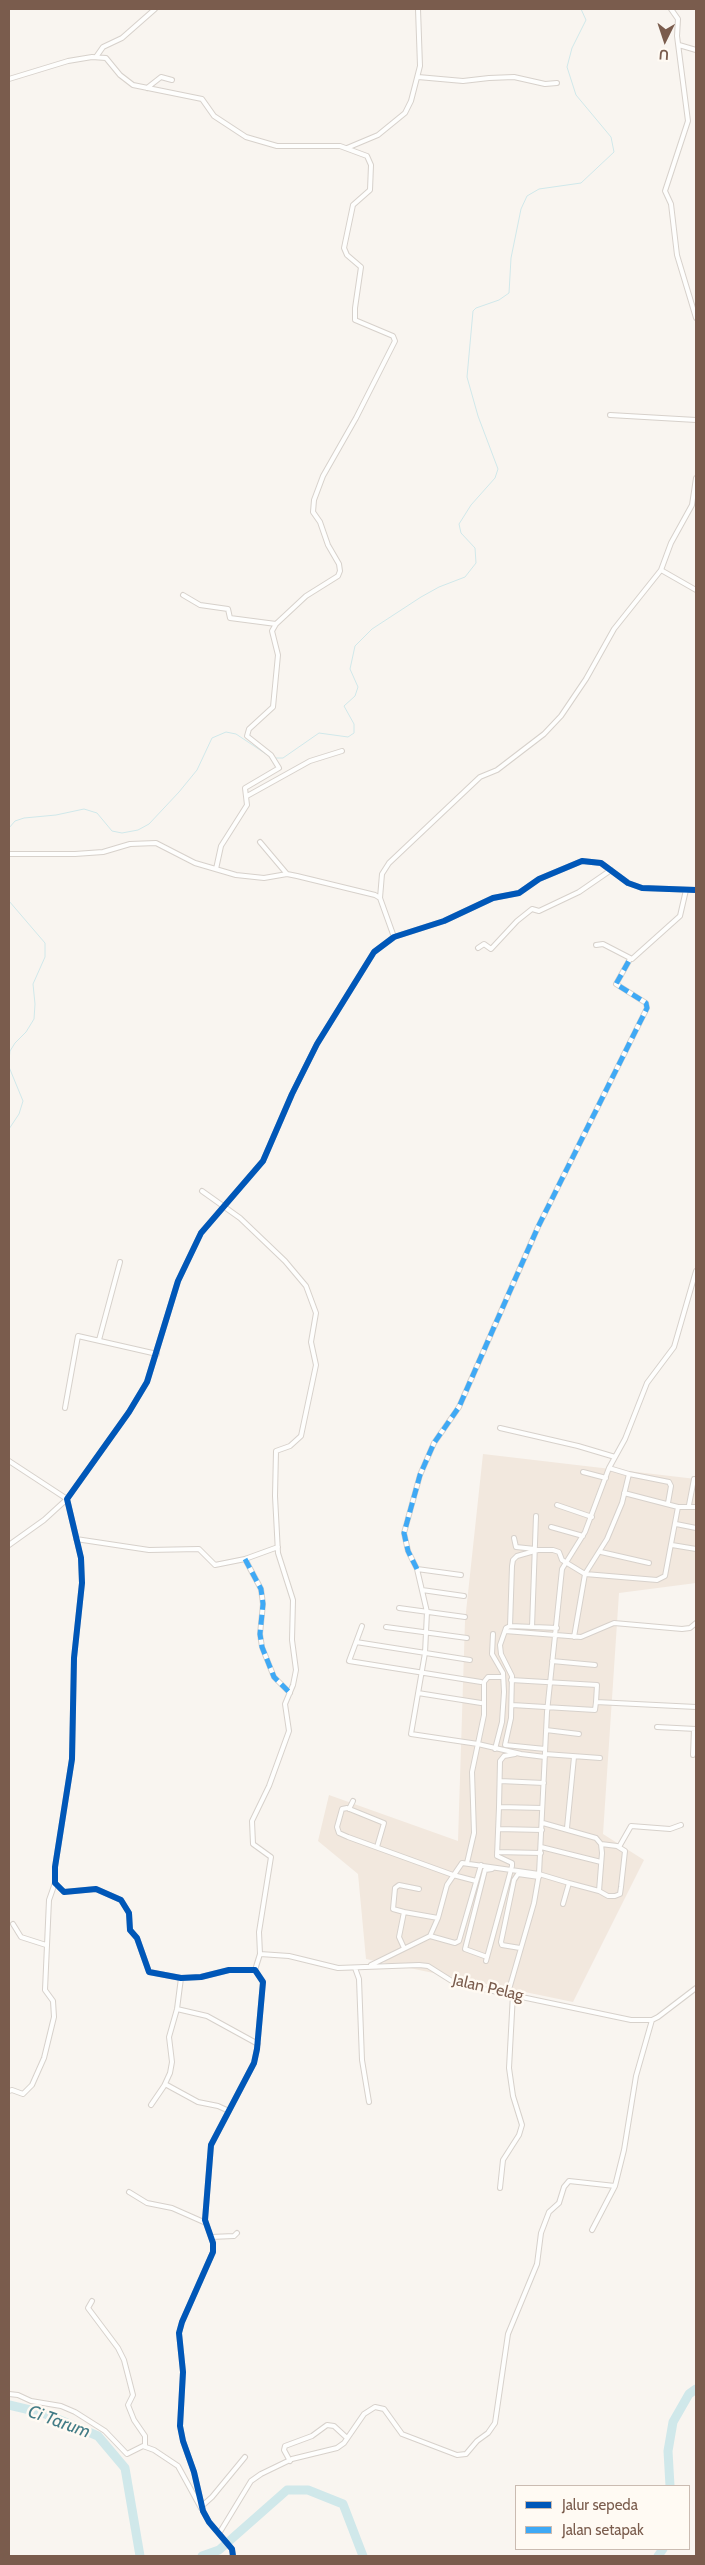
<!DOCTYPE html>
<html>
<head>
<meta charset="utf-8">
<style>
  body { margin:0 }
  #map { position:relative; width:705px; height:2565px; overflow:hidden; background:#f9f5f0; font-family:Cabin,sans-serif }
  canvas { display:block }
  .frame { position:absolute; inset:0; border:10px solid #7a5c4d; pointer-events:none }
  .legend { position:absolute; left:515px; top:2485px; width:175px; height:65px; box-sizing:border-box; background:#fffaf3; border:1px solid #cabbb1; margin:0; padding:6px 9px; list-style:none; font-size:15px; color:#7a5c4d }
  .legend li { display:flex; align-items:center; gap:10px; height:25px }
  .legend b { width:25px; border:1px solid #cabbb1 }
  .north { position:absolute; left:640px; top:15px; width:50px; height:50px; -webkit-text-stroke:4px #fffaf3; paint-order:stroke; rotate:184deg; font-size:14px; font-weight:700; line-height:20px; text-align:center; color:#7a5c4d }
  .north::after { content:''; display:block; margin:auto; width:18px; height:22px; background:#7a5c4d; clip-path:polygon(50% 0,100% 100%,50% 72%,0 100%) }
</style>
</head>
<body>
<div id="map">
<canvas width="705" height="2565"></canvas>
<div class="frame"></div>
<ul class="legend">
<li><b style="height:6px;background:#0057b8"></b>Jalur sepeda</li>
<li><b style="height:6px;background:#3fa9f5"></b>Jalan setapak</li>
</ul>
<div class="north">U</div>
</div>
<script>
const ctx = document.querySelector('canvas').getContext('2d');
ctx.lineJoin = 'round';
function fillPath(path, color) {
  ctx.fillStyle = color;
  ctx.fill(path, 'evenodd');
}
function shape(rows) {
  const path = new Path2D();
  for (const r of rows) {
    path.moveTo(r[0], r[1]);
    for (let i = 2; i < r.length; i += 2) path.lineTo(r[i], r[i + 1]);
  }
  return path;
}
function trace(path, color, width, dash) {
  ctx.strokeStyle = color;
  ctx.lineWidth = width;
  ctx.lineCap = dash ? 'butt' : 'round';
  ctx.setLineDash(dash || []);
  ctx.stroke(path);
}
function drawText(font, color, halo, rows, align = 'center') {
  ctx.font = font + ' Cabin,sans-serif';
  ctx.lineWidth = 5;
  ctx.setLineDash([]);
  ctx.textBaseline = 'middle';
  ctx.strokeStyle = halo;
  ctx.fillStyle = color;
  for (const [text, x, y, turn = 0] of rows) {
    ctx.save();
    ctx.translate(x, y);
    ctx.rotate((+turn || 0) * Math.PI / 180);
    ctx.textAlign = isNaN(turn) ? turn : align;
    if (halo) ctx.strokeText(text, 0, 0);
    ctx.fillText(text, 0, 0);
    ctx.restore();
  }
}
const residential = shape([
  [483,1454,696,1479,696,1583,619,1593,603,1834,644,1860,573,2002,366,1959,358,1874,318,1841,329,1795,458,1841,465,1621]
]);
const stream = shape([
  [276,758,283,758,319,733,348,737,354,733,354,724,344,706,355,696,358,687,350,669,355,646,372,629,421,597,439,587,465,577,476,563,475,548,461,533,459,524,471,505,495,478,498,469,478,416,467,377,473,311,476,308,499,300,509,293,511,258,521,209,527,196,539,189,581,183,614,152,611,137,576,95,567,67,572,48,586,20,581,9],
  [9,828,15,821,24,818,56,815,84,809,97,813,112,831,122,833,138,830,149,824,179,792,197,770,212,738,226,732,236,734,272,758],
  [9,901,45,943,45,957,33,984,35,1004,34,1019,26,1032,15,1043,10,1051,9,1060],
  [9,1067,23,1101,19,1114,9,1129]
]);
const river = shape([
  [9,2405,43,2413,98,2436,125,2468,140,2556],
  [670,2486,668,2451,673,2422,689,2394,696,2389],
  [202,2556,219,2550,287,2490,308,2490,343,2504,363,2556],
  [658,2556,663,2549]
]);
const minor = shape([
  [671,9,678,19,677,36,688,121,665,191,671,204,677,255,696,318],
  [679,45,696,50],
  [96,57,103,47,122,38,155,9],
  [418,77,463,81,489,78,514,77,545,84,557,83],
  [9,79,68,61,92,57,106,58,120,75,133,85,202,99,214,116,246,137,277,146,340,146,367,156,371,165,370,190,353,205,344,248,347,255,361,267,355,308,355,320,393,336,395,341,356,418,323,476,314,500,313,512,320,522,328,545,339,564,340,571,338,576,306,596,276,624,272,631,278,655,273,707,249,729,247,736,271,755,279,768,245,788,247,805,221,846,216,869],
  [147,88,161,77,172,80],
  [347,148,378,135,405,113,411,101,420,66,418,9],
  [610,415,696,420],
  [661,570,696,590],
  [183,595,200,605,228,609,230,618,276,624],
  [247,796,310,761,342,751],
  [260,842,287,874],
  [9,854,75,854,103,852,130,844,156,843,195,863,236,875,264,878,287,874,297,876,375,895,380,898,394,937],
  [380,898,382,874,389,863,480,777,497,770,544,734,561,716,586,679,614,629,661,570,671,543,692,505,696,478],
  [596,945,603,944,632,959,680,916,686,890],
  [478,948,484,944,491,949,517,921,532,909,539,911,579,892,611,870],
  [202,1191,240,1218,285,1261,306,1286,316,1313,311,1342,316,1365,301,1436,290,1446,276,1451,275,1496,278,1553,293,1600,292,1640,296,1670,293,1685,285,1704,289,1731,269,1786,252,1821,253,1844,271,1857,259,1932,260,1954],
  [99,1340,120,1262],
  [65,1408,78,1336,157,1354],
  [500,1428,578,1446,615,1457],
  [9,1461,67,1499,44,1520,9,1545],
  [583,1472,606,1478],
  [629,1474,669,1482,671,1486,668,1503],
  [557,1505,592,1517],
  [689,1505,694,1479],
  [678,1507,696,1507],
  [676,1524,696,1528],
  [551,1527,583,1536],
  [514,1538,516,1547,535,1549],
  [76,1539,149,1550,199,1549,215,1565,245,1559,278,1547],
  [672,1545,696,1549],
  [601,1552,649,1563],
  [245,1559,261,1589,263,1604,260,1634,262,1647,274,1677,290,1693],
  [417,1569,461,1575],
  [422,1590,464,1596],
  [399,1608,465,1617],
  [362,1626,349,1661,481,1682],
  [510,1626,512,1566,513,1560,517,1556,538,1550,553,1550,559,1552,562,1560,585,1574,657,1580,665,1576,678,1507,624,1493],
  [386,1627,467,1638],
  [532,1627,536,1516],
  [505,1631,581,1637,614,1623,682,1629,690,1628,696,1623],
  [493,1634,492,1654,503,1673,504,1692,502,1722,495,1749],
  [574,1637,585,1574,607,1539,622,1503,629,1474,609,1468],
  [356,1642,470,1660],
  [552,1661,595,1665],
  [511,1680,597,1685,596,1702],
  [418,1693,481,1703],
  [512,1705,595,1710,596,1702,696,1707],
  [657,1727,696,1729],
  [546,1730,579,1734],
  [545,1749,505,1745,511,1718,512,1676,501,1654,500,1645,506,1628,510,1626,557,1628],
  [515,1754,504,1756,500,1761,499,1807,542,1808],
  [545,1754,600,1758],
  [693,1755,694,1729],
  [545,1757,521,1754,478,1744,411,1734,425,1653,427,1612,417,1569,408,1551,404,1533,420,1475,434,1443,459,1407,538,1227,647,1008,646,1003,616,984,630,959],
  [500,1781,544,1783],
  [349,1809,353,1801],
  [543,1823,596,1838,601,1844,602,1853,599,1891,608,1896,615,1896,620,1894,621,1887,625,1851,617,1846,601,1844],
  [567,1828,574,1757],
  [498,1829,542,1830],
  [377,1847,384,1823,347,1808,342,1809,337,1827,339,1833,348,1837,453,1875,476,1881],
  [541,1847,601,1862],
  [619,1847,631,1826,670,1829,681,1825],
  [497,1852,541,1853],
  [467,1863,474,1833,472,1772,484,1715,484,1682,488,1677,503,1677],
  [563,1904,569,1883,599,1891],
  [404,1912,393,1909,395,1888,399,1885,419,1889],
  [13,1924,21,1937,46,1945],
  [430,1936,455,1943,459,1941,481,1865],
  [404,1948,399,1937,404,1912,438,1918],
  [520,1948,502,1945,501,1942,514,1880,518,1874,539,1877],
  [487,1957,465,1949,485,1870,492,1869],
  [486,1961,512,1866,512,1863,497,1856,499,1807],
  [371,1965,430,1936,438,1918,447,1885,462,1863,539,1874,569,1883],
  [355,1968,359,1979,362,2060,369,2102],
  [255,1970,260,1954,289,1956,338,1968,419,1965,428,1966,455,1983,631,2020,652,2020,658,2017,696,1988],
  [508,1993,534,1903,539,1874,547,1712,562,1569,585,1532,609,1468,625,1439,647,1383,674,1347,696,1271],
  [177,2009,207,2016,258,2044],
  [165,2084,198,2102,218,2106,229,2111],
  [9,2091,12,2090,23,2094,32,2085,44,2058,54,2017,53,2001,45,1990,49,1900,55,1883],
  [151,2105,164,2086,170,2073,172,2062,169,2037,177,2009,181,1978],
  [500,2188,503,2160,519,2135,522,2125,513,2096,509,2068,513,1994],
  [129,2192,147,2203,172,2208,206,2223],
  [592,2230,615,2186,624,2150,636,2076,652,2020],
  [211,2237,234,2236,237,2233],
  [92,2301,88,2308,118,2348,124,2360,133,2395,128,2405,134,2420,145,2436,145,2446],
  [9,2394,18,2395,31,2401,61,2406,75,2412,105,2431,127,2454,143,2446,154,2450,178,2466,201,2508],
  [290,2461,284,2450,285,2446,312,2436,327,2425,334,2426,347,2438],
  [202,2506,212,2497,245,2457],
  [220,2532,251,2481,261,2474,292,2459,337,2448,344,2443,364,2414,375,2407,384,2409,402,2434,457,2455,466,2454,477,2441,488,2433,495,2423,508,2334,537,2264,541,2233,549,2212,559,2203,564,2187,569,2181,615,2186],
  [233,2556,232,2549,209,2522,203,2511,194,2472,183,2441,180,2426,183,2372,179,2333,182,2322,213,2252,213,2243,205,2220,211,2145,254,2063,257,2049,263,1982,255,1970,229,1970,201,1977,181,1978,149,1972,137,1938,130,1930,129,1913,121,1900,96,1889,64,1892,55,1883,55,1867,72,1759,74,1658,82,1583,81,1558,67,1499,129,1412,147,1382,178,1281,201,1233,263,1161,292,1094,317,1044,374,952,394,937,444,921,493,898,519,893,539,879,582,861,601,863,628,883,642,888,696,890]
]);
const quiet = shape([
  [245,1559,261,1589,263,1604,260,1634,262,1647,274,1677,290,1693],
  [417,1569,408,1551,404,1533,420,1475,434,1443,459,1407,538,1227,647,1008,646,1003,616,984,630,959]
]);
const cycleway = shape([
  [233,2556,232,2549,209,2522,203,2511,194,2472,183,2441,180,2426,183,2372,179,2333,182,2322,213,2252,213,2243,205,2220,211,2145,254,2063,257,2049,263,1982,255,1970,229,1970,201,1977,181,1978,149,1972,137,1938,130,1930,129,1913,121,1900,96,1889,64,1892,55,1883,55,1867,72,1759,74,1658,82,1583,81,1558,67,1499,129,1412,147,1382,178,1281,201,1233,263,1161,292,1094,317,1044,374,952,394,937,444,921,493,898,519,893,539,879,582,861,601,863,628,883,642,888,696,890]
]);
const streetNames = [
  ["Jalan Pelag",488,1988,13]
];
const waterNames = [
  ["Ci Tarum",59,2422,20]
];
fillPath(residential, '#f2e8de');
trace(stream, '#d0e8ea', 1);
trace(river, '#d0e8ea', 9);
trace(minor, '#d7d1cb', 6);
trace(minor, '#fefefd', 4);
trace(quiet, '#3fa9f5', 5, [10, 5]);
trace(cycleway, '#0057b8', 6);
drawText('16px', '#7a5c4d', '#fffaf3', streetNames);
drawText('italic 18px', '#437c86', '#fffaf3', waterNames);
</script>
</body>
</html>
